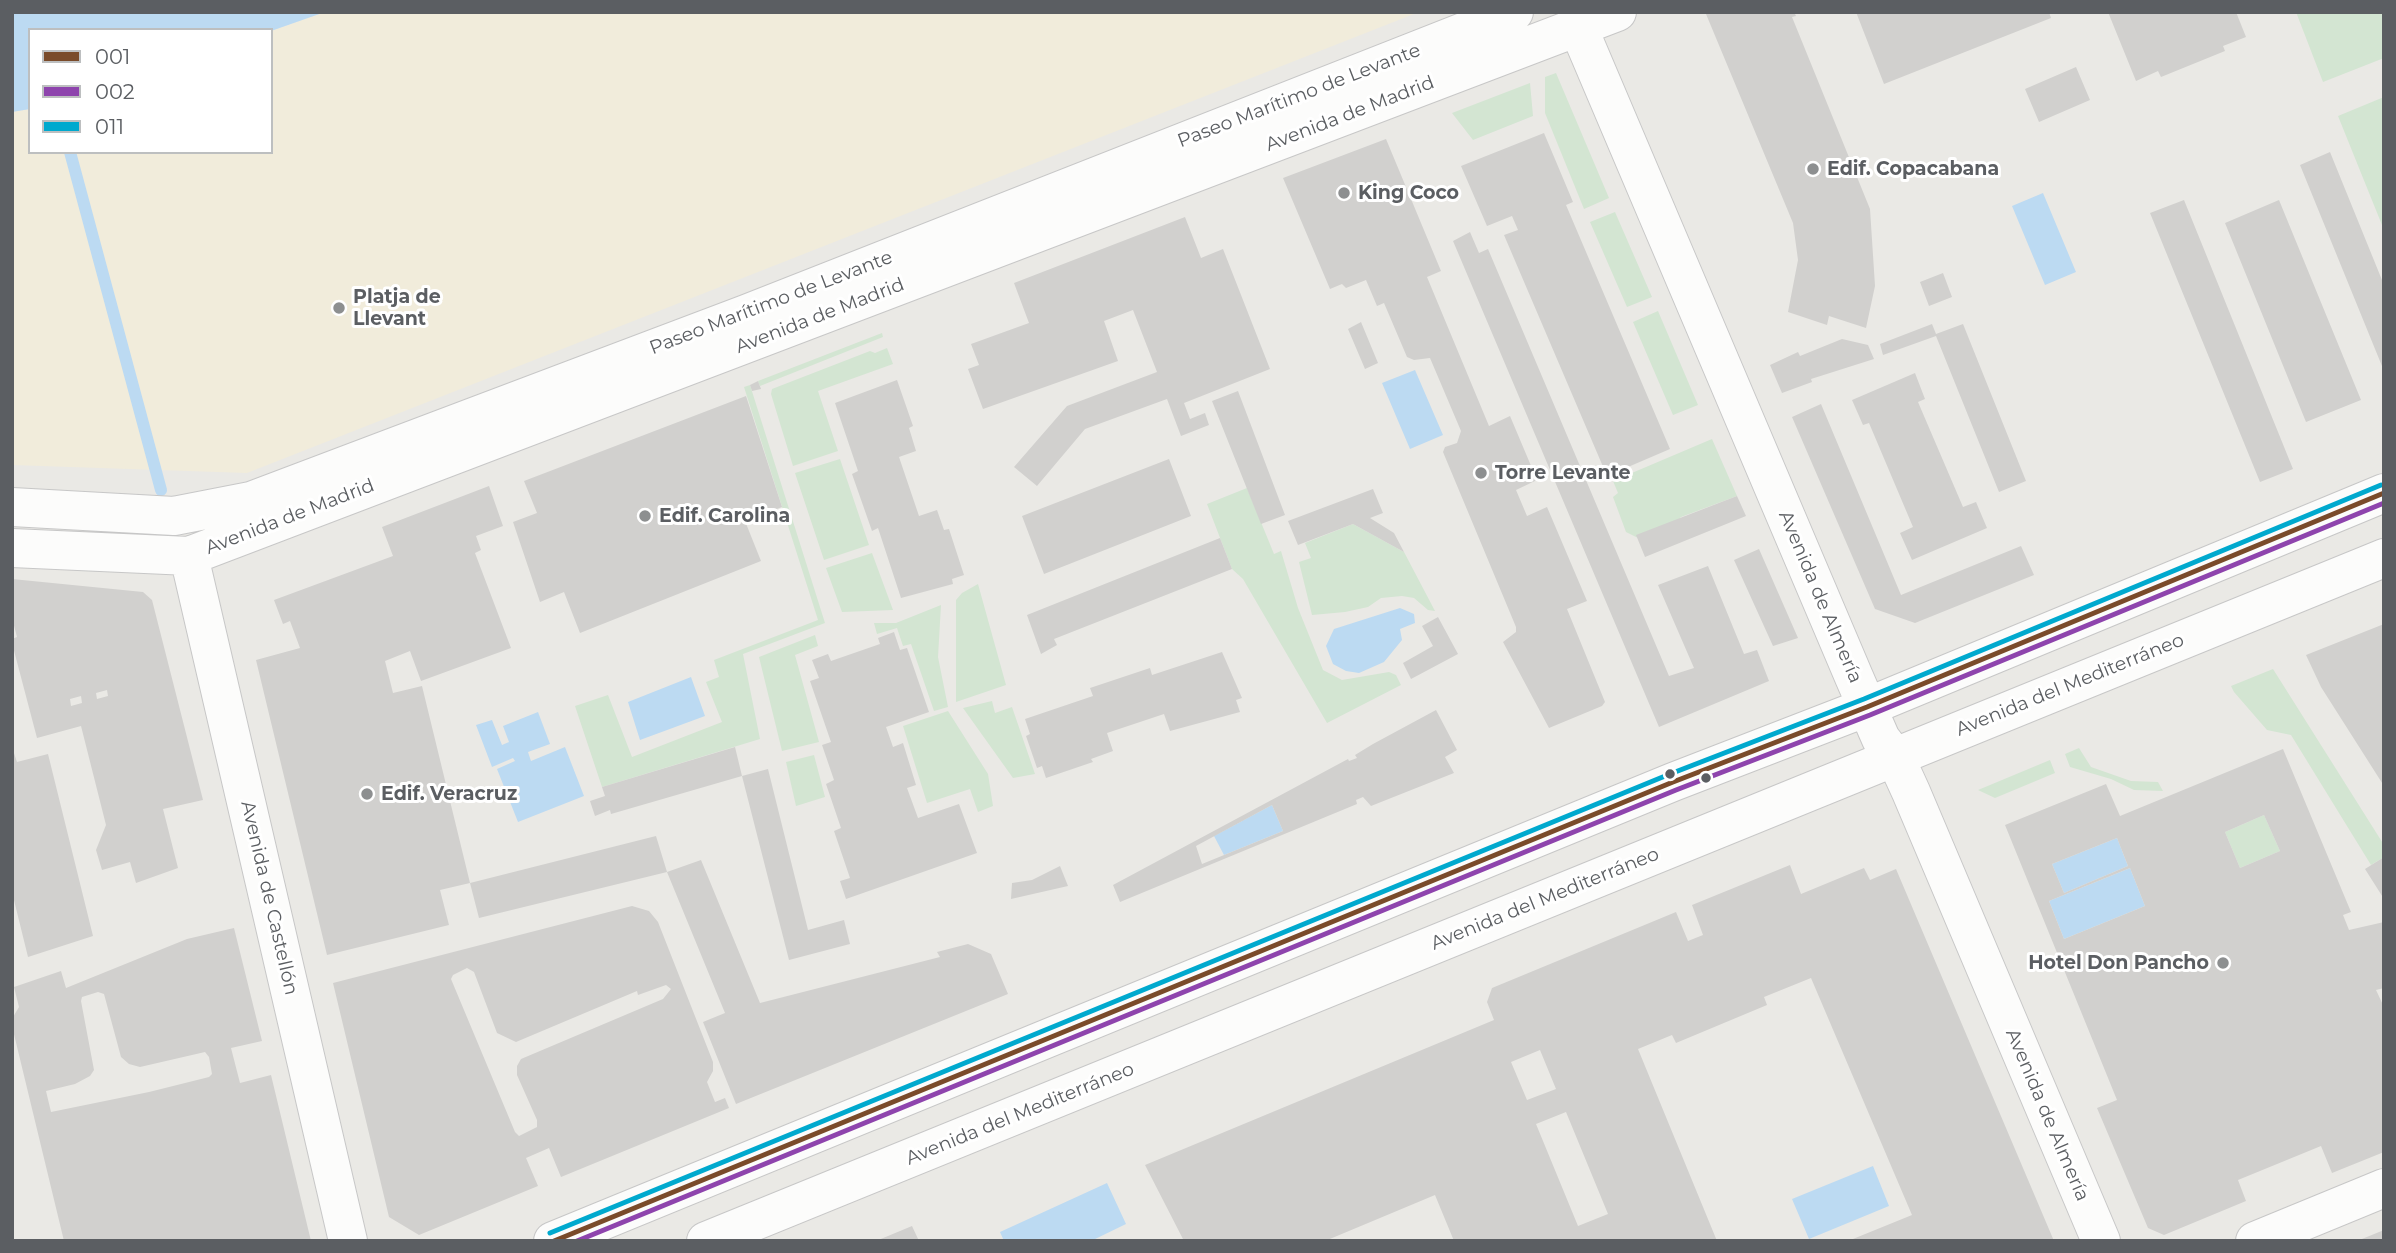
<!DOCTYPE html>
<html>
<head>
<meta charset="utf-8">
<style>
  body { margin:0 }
  #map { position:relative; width:2396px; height:1253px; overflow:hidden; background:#eae9e5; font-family:Montserrat,sans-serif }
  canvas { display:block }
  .frame { position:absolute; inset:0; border:14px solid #5b5e62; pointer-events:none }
  .legend { position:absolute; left:28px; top:28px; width:245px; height:126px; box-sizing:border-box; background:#fff; border:2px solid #bdbfc0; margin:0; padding:9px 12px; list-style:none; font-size:21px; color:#5b5e62 }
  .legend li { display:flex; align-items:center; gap:14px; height:35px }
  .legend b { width:35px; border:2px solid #bdbfc0 }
</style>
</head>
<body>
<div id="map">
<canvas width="2396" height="1253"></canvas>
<div class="frame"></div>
<ul class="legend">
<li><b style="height:9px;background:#7a4b2a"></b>001</li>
<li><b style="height:9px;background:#8e44ad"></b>002</li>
<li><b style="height:9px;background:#00a9ce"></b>011</li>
</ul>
</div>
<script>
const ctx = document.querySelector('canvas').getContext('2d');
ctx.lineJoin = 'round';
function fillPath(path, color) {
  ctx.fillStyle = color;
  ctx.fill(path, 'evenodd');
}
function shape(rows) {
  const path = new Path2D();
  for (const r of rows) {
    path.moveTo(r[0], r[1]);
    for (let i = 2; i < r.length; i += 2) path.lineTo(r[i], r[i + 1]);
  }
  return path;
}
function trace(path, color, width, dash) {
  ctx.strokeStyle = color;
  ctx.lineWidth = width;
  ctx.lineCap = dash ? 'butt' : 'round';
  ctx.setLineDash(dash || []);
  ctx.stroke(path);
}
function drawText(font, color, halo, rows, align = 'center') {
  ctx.font = font + ' Montserrat,sans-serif';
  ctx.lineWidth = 6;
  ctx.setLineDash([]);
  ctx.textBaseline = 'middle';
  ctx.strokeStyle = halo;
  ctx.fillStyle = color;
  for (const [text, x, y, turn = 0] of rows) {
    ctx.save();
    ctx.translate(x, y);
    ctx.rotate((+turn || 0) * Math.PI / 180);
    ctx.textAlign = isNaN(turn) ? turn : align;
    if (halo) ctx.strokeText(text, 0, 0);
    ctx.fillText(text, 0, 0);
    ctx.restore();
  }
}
const green = shape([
  [2296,12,2384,12,2384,58,2323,82],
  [1556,73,1609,198,1584,209,1545,113,1545,77],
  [1530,83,1533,116,1473,140,1452,113],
  [2384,97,2384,230,2338,116],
  [1615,212,1652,297,1627,307,1590,222],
  [1658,311,1698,405,1673,415,1633,322],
  [882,333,883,337,760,386,758,381],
  [887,348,893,364,818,391,838,451,793,466,771,394,772,389,870,351,875,353],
  [750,385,825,623,743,654,760,739,602,787,575,706,608,695,632,757,722,722,706,682,719,677,714,660,818,620,744,387],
  [1712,439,1737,496,1681,517,1671,528,1644,541,1626,532,1613,497,1618,493,1613,481],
  [840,459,869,545,824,560,795,473],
  [1247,488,1274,554,1281,551,1298,608,1323,670,1342,680,1389,672,1396,675,1401,685,1327,723,1243,579,1232,569,1207,504],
  [1353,524,1404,552,1435,611,1428,610,1414,598,1402,596,1381,598,1368,607,1345,612,1312,615,1299,562,1311,558,1305,543],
  [872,553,893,610,842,612,826,568],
  [978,584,1006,685,956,702,956,600,962,593],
  [941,605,938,657,948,707,934,711,911,644,903,646,897,628,877,634,874,623,896,623],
  [815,635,818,646,795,655,819,742,782,751,759,657],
  [2273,669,2384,845,2384,857,2371,865,2291,735,2267,730,2234,692,2231,686],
  [992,701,995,713,1012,707,1035,774,1013,778,963,708],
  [948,711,988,774,993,806,978,812,970,789,927,803,903,726],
  [2079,748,2091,767,2131,781,2158,782,2163,791,2134,790,2111,779,2070,767,2065,754],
  [814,755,825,797,796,806,786,762],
  [2050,760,2055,773,1995,798,1978,790],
  [2264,815,2280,851,2240,868,2225,832]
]);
const sand = shape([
  [325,12,1419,12,247,473,12,465,12,112,30,109,30,152,271,152,271,31]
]);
const water = shape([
  [12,12,325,12,271,31,30,30,30,109,12,112],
  [2043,193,2076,272,2045,285,2012,206],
  [1415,370,1443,435,1410,449,1382,383],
  [1400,608,1414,614,1415,623,1400,629,1402,640,1384,662,1359,673,1346,671,1333,664,1326,646,1334,629],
  [691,677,705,716,640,740,628,702],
  [538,712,550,744,528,752,531,761,565,747,584,796,518,822,497,769,515,761,513,758,492,767,476,725,492,720,502,745,509,742,503,726],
  [1272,805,1283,831,1224,855,1214,836],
  [2117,838,2128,866,2064,893,2052,864],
  [2130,868,2145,906,2064,939,2049,901],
  [1873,1166,1889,1206,1809,1239,1792,1199],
  [1107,1183,1126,1224,1091,1241,1004,1241,1000,1232]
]);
const stream = shape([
  [70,152,161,490]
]);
const building = shape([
  [1712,12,1794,12,1796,16,1792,17,1870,209,1875,286,1866,328,1829,316,1827,325,1788,312,1798,260,1793,223,1706,14],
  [1856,12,2049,12,2051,18,1884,84],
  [2108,12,2236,12,2246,37,2223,46,2225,51,2161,77,2158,71,2136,81],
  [2076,67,2090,100,2039,122,2025,89],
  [1544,133,1573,202,1566,205,1670,449,1607,476,1504,235,1518,230,1512,216,1487,226,1461,166],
  [1386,139,1441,271,1427,277,1489,426,1510,416,1537,480,1516,490,1527,516,1547,507,1587,601,1567,609,1605,702,1602,706,1549,728,1503,642,1516,632,1516,627,1443,452,1445,447,1457,443,1461,431,1430,358,1414,360,1407,357,1384,303,1377,306,1366,280,1346,288,1342,284,1330,289,1283,178],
  [2330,152,2384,285,2384,371,2300,165],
  [2184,200,2293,469,2260,482,2150,213],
  [2279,200,2361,400,2306,422,2225,223],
  [1185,217,1201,258,1223,249,1270,369,1184,403,1190,419,1205,413,1209,425,1181,436,1167,399,1085,429,1037,486,1014,467,1067,406,1157,372,1133,310,1104,321,1118,361,983,409,968,369,979,365,971,344,1029,323,1014,283],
  [1470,232,1479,253,1488,249,1669,676,1694,668,1658,585,1708,566,1744,654,1757,650,1769,681,1659,727,1453,241],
  [1943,273,1952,297,1929,306,1920,282],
  [1361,322,1378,363,1365,369,1348,329],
  [1932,324,1936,334,1963,324,2026,481,1999,492,1936,336,1883,355,1880,344],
  [1842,339,1868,345,1874,359,1811,379,1812,382,1782,393,1770,365,1798,352,1800,356],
  [1915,373,1925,399,1918,402,1963,507,1976,502,1987,528,1912,560,1900,533,1913,527,1869,423,1863,425,1852,400],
  [897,380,913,426,909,428,916,451,899,457,919,516,937,510,944,530,949,529,964,575,952,579,953,584,901,598,878,528,872,531,852,474,858,471,835,403],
  [758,381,761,389,752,391,750,385],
  [1238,391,1285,515,1261,524,1212,401],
  [746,396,782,507,745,521,761,561,580,633,564,592,540,602,513,522,537,513,524,481],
  [1821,404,1901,595,2021,546,2034,575,1915,623,1875,609,1792,417],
  [1169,459,1191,516,1044,574,1022,516],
  [489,486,503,526,476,536,481,550,475,553,511,648,421,681,410,651,385,661,393,693,422,686,470,883,656,836,667,872,479,918,470,883,440,890,449,925,327,955,256,660,300,648,290,621,283,624,274,600,393,556,382,527],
  [1373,489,1383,513,1370,518,1394,533,1404,552,1353,524,1298,545,1288,521],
  [1737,496,1746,516,1645,557,1636,535],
  [1220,538,1232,569,1054,639,1057,645,1041,654,1027,615],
  [1759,549,1798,638,1773,646,1734,560],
  [12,579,143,592,152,600,203,800,163,809,178,868,136,883,130,862,102,870,96,850,106,825,81,726,37,738,12,643,12,639,17,637,12,618],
  [107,690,108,696,97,699,96,693],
  [81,696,82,703,71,706,70,699],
  [1438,617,1458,654,1411,679,1403,663,1433,646,1422,626],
  [2384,624,2384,786,2321,687,2306,655],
  [894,632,900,650,907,648,929,712,886,727,893,747,903,743,916,785,907,788,918,818,959,804,977,853,846,899,840,881,850,878,834,831,841,828,826,784,834,780,822,745,831,742,810,681,819,678,812,660,828,654,831,661,880,644,878,638],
  [1222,652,1242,698,1236,700,1240,712,1170,731,1164,714,1107,733,1113,751,1091,759,1093,762,1046,778,1042,766,1037,768,1026,736,1030,734,1025,719,1093,696,1090,688,1150,668,1152,675],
  [1436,710,1457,750,1445,757,1454,773,1371,806,1363,797,1356,800,1357,804,1120,902,1113,885,1348,759,1349,761,1357,758,1355,755,1373,744],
  [1272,805,1283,831,1202,864,1196,846],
  [12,747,17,762,48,754,93,936,28,957,12,892],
  [735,747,742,776,611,814,610,810,595,816,590,801,605,796,602,787],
  [2283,749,2351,912,2343,915,2349,930,2384,922,2384,988,2376,990,2384,1007,2384,1152,2332,1173,2321,1146,2238,1180,2246,1201,2164,1235,2148,1228,2097,1108,2117,1100,2005,825,2106,784,2120,816],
  [2264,815,2280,851,2240,868,2225,832],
  [2117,838,2128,866,2064,893,2052,864],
  [2130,868,2145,906,2064,939,2049,901],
  [768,769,808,930,844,920,850,944,789,960,742,776],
  [2384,857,2384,899,2365,869],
  [701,860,760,1003,940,957,937,952,968,944,991,954,1008,994,736,1104,703,1022,725,1013,667,872],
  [1790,865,1801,894,1864,868,1870,880,1896,869,2054,1241,1848,1241,1912,1215,1811,978,1764,997,1767,1005,1676,1043,1672,1035,1638,1049,1717,1241,1454,1241,1435,1195,1325,1241,1184,1241,1145,1165,1494,1020,1487,1002,1492,988,1676,912,1688,941,1703,935,1692,905],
  [1540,1050,1556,1089,1527,1100,1511,1062],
  [1566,1112,1608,1214,1578,1226,1536,1124],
  [1060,866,1068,886,1011,899,1012,883,1032,880],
  [632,906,649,911,658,922,713,1062,713,1071,707,1082,715,1102,725,1098,729,1108,561,1177,549,1148,526,1158,538,1186,419,1235,389,1217,333,983],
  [467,968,474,972,497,1033,516,1042,637,991,638,995,666,985,671,989,663,999,521,1059,517,1066,517,1075,537,1120,537,1127,519,1136,515,1132,451,979,453,975],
  [234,928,262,1041,231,1048,240,1083,271,1075,311,1241,64,1241,12,1026,13,1017,19,1007,14,987,61,971,66,988,187,939],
  [98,992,104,994,121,1057,129,1064,140,1067,205,1052,209,1057,212,1074,209,1077,149,1092,51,1112,46,1091,75,1084,90,1076,94,1070,81,1001,82,997],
  [912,1226,919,1241,876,1241],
  [2384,1230,2384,1241,2357,1241]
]);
const minor = shape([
  [1578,27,1854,677,1881,739,1895,757,1911,792,2101,1241],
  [12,507,174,516,251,501,746,314,1514,12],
  [12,548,189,556,1617,12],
  [189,556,348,1241],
  [553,1241,1673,782,1867,707,2384,493],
  [706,1241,2384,558],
  [2255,1241,2384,1188]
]);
const bus1 = shape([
  [554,1241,1673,782,1867,707,2384,493]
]);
const bus2 = shape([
  [577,1241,1676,790,1870,715,2384,503]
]);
const bus3 = shape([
  [550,1233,1670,774,1864,699,2381,485]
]);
const markers = [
  [1813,169,7,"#8d8f90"],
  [1344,193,7,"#8d8f90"],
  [339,308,7,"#8d8f90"],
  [1481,473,7,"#8d8f90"],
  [645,516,7,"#8d8f90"],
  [1670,774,6,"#5b5e62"],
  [1706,778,6,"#5b5e62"],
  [367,794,7,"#8d8f90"],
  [2223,963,7,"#8d8f90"]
];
const streetNames = [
  ["Paseo Marítimo de Levante",1299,96,-21],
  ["Avenida de Madrid",1350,114,-21],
  ["Paseo Marítimo de Levante",771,303,-21],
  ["Avenida de Madrid",820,316,-21],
  ["Avenida de Madrid",290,517,-21],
  ["Avenida de Almería",1820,597,67],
  ["Avenida del Mediterráneo",2070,685,-22],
  ["Avenida de Castellón",269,898,77],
  ["Avenida del Mediterráneo",1545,899,-22],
  ["Avenida del Mediterráneo",1020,1114,-22],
  ["Avenida de Almería",2047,1115,67]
];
const poiNames = [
  ["Edif. Copacabana",1827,169],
  ["King Coco",1358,193],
  ["Platja de",353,297],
  ["Llevant",353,319],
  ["Torre Levante",1495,473],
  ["Edif. Carolina",659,516],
  ["Edif. Veracruz",381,794],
  ["Hotel Don Pancho",2209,963,"right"]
];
fillPath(green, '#d3e5d2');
fillPath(sand, '#f1ecdb');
fillPath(water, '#bcdaf2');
trace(stream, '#bcdaf2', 12);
fillPath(building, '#d1d0ce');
trace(minor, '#c7c7c7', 40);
trace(minor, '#fcfcfb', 38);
trace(bus1, '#7a4b2a', 5);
trace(bus2, '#8e44ad', 5);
trace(bus3, '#00a9ce', 5);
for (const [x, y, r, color] of markers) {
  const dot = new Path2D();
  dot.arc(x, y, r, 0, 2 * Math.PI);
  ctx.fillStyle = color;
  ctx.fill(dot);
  trace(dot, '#fff', 2.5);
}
drawText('19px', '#5b5e62', '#fff', streetNames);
drawText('bold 19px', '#5b5e62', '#fff', poiNames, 'left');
</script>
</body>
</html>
